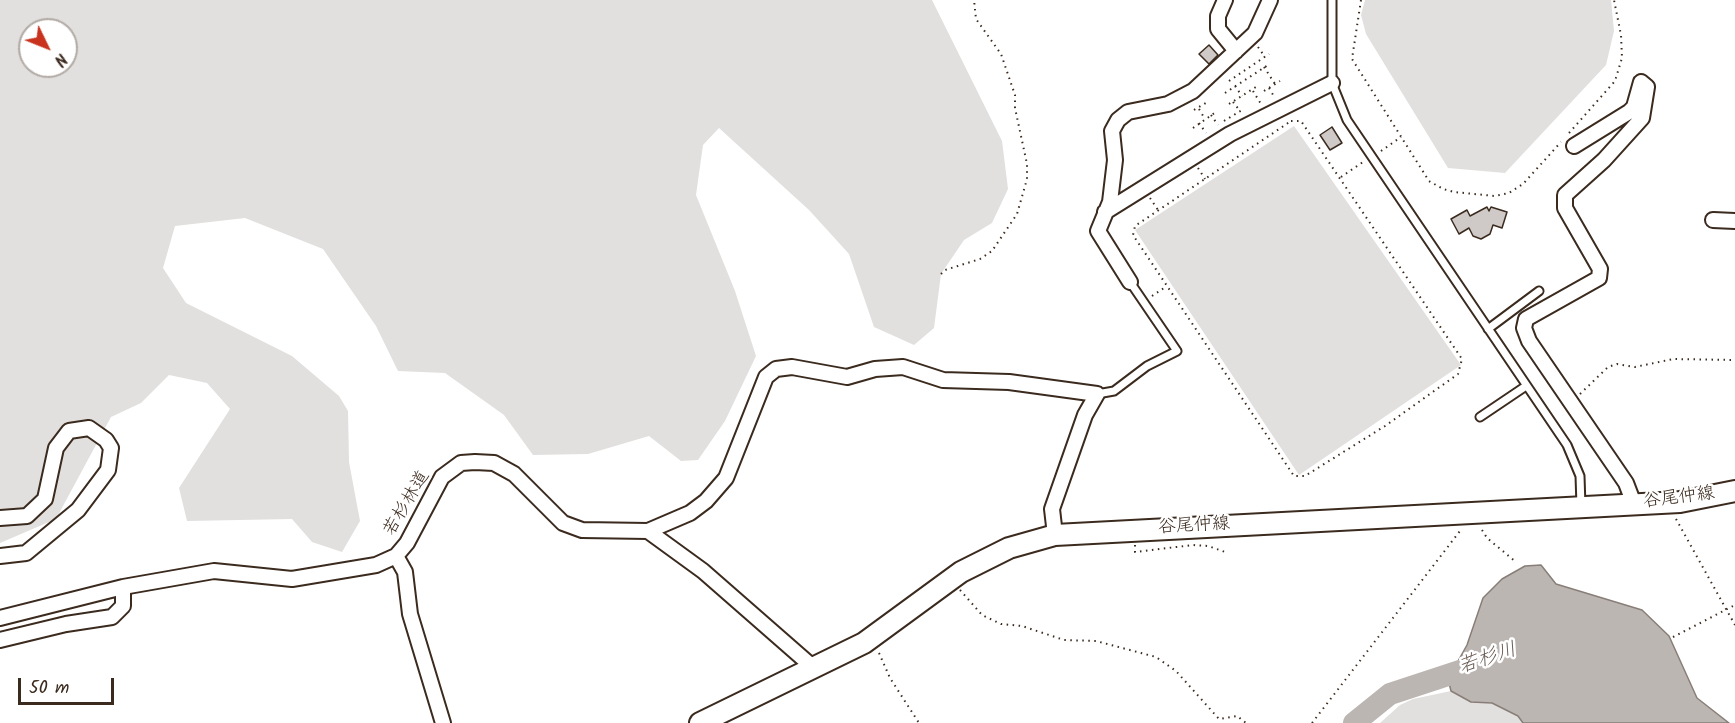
<!DOCTYPE html>
<html>
<head>
<meta charset="utf-8">
<style>
  body { margin:0 }
  #map { position:relative; width:1735px; height:723px; overflow:hidden; background:#fff; font-family:Kalam,sans-serif }
  canvas { display:block }
  .north { position:absolute; left:18px; top:18px; width:60px; height:60px; box-sizing:border-box; background:#fff; border:2px solid #b1aaa5; border-radius:50%; rotate:133deg; font-size:16px; font-weight:700; line-height:24px; text-align:center; color:#3b2a1e }
  .north::after { content:''; display:block; margin:auto; width:21px; height:27px; background:#c8321e; clip-path:polygon(50% 0,100% 100%,50% 72%,0 100%) }
  .scale { position:absolute; left:18px; top:678px; width:96px; height:27px; box-sizing:border-box; border:3px solid #3b2a1e; border-top:0; padding-left:8px; font-size:18px; line-height:21px; white-space:nowrap; color:#3b2a1e; -webkit-text-stroke:4px #fff; paint-order:stroke }
</style>
</head>
<body>
<div id="map">
<canvas width="1735" height="723"></canvas>
<div class="north">N</div>
<div class="scale">50 m</div>
</div>
<script>
const ctx = document.querySelector('canvas').getContext('2d');
ctx.lineJoin = 'round';
function fillPath(path, color) {
  ctx.fillStyle = color;
  ctx.fill(path, 'evenodd');
}
function shape(rows) {
  const path = new Path2D();
  for (const r of rows) {
    path.moveTo(r[0], r[1]);
    for (let i = 2; i < r.length; i += 2) path.lineTo(r[i], r[i + 1]);
  }
  return path;
}
function trace(path, color, width, dash) {
  ctx.strokeStyle = color;
  ctx.lineWidth = width;
  ctx.lineCap = dash ? 'butt' : 'round';
  ctx.setLineDash(dash || []);
  ctx.stroke(path);
}
function drawText(font, color, halo, rows, align = 'center') {
  ctx.font = font + ' Kalam,"Klee One",sans-serif';
  ctx.lineWidth = 5;
  ctx.setLineDash([]);
  ctx.textBaseline = 'middle';
  ctx.strokeStyle = halo;
  ctx.fillStyle = color;
  for (const [text, x, y, turn = 0] of rows) {
    ctx.save();
    ctx.translate(x, y);
    ctx.rotate((+turn || 0) * Math.PI / 180);
    ctx.textAlign = isNaN(turn) ? turn : align;
    if (halo) ctx.strokeText(text, 0, 0);
    ctx.fillText(text, 0, 0);
    ctx.restore();
  }
}
const green = shape([
  [0,0,932,0,1002,141,1008,189,992,223,964,240,941,274,934,328,914,345,874,327,849,254,809,210,719,128,703,145,696,195,735,291,756,356,725,421,698,460,681,461,649,436,588,454,533,455,504,415,445,373,398,371,376,326,323,249,245,218,175,226,163,268,186,303,292,356,339,396,348,411,349,462,360,521,342,552,312,542,292,519,187,521,179,488,230,409,207,383,169,375,141,403,111,417,56,519,0,543],
  [30,30,66,30,66,66,30,66],
  [1365,0,1611,0,1614,31,1606,65,1505,173,1448,168,1366,34,1361,15],
  [1294,126,1461,365,1299,475,1135,230],
  [1451,691,1471,702,1492,703,1518,716,1523,723,1380,723,1400,705,1413,699]
]);
const water = shape([
  [1541,565,1556,584,1642,610,1669,636,1697,698,1729,723,1523,723,1518,716,1492,703,1471,702,1451,691,1448,679,1467,645,1483,598,1502,579,1525,566,1541,565]
]);
const river = shape([
  [1354,723,1390,694,1466,669,1480,661]
]);
const building = shape([
  [1209,45,1218,55,1209,64,1199,54,1209,45],
  [1332,127,1342,143,1330,150,1320,135,1332,127],
  [1487,207,1489,211,1491,207,1507,212,1502,228,1493,225,1490,234,1481,239,1473,236,1469,228,1459,234,1451,219,1467,210,1470,216,1487,207]
]);
const path = shape([
  [1361,0,1352,59,1429,181,1443,189,1454,192,1495,196,1509,193,1523,184,1561,142],
  [1258,47,1265,57],
  [1264,67,1275,84],
  [1229,81,1269,54],
  [1235,86,1242,96],
  [1269,88,1275,98],
  [1253,91,1261,104],
  [1264,91,1280,81],
  [1225,93,1268,65],
  [1233,102,1240,111],
  [1229,104,1256,87],
  [1199,109,1205,119],
  [1194,110,1209,101],
  [1211,115,1218,125],
  [1224,121,1242,110],
  [1291,121,1301,121,1462,359,1458,374,1385,426,1305,476,1294,476,1133,235,1135,226,1291,121],
  [1199,123,1206,133],
  [1193,128,1216,112],
  [1569,133,1615,81,1622,58,1621,35,1614,0],
  [1381,151,1401,137],
  [1198,168,1205,179],
  [1341,177,1363,162],
  [1150,198,1158,210],
  [941,274,945,270,980,259,992,251,1017,214,1027,179,1027,164,1015,108,1015,95,1001,54,976,19,974,0],
  [1152,296,1167,286],
  [1580,394,1608,367,1617,364,1635,367,1673,359,1735,360],
  [1676,519,1735,625],
  [1482,530,1487,538,1516,562],
  [1135,545,1135,552,1193,545,1208,546,1225,552],
  [960,590,982,615,1001,624,1022,626,1064,640,1096,641,1156,657,1176,671,1219,719,1237,716,1246,723],
  [1673,637,1735,605],
  [879,653,890,678,919,723],
  [1312,723,1460,531]
]);
const lane = shape([
  [1332,0,1332,83,1347,120,1567,445,1580,476,1581,506],
  [1488,329,1539,291],
  [1097,394,1114,391,1147,366,1177,351,1130,282],
  [1480,417,1526,386]
]);
const street = shape([
  [1225,0,1218,16,1218,29,1236,51],
  [1574,146,1629,112,1634,107,1641,82,1647,87,1642,118,1604,160,1565,195,1565,208,1600,269,1599,278,1526,319,1524,328,1529,341,1626,483,1634,504],
  [1105,212,1230,134,1332,83],
  [1713,220,1735,221],
  [1130,282,1098,231,1110,202,1115,160,1112,131,1118,120,1128,112,1168,104,1193,91,1255,33,1270,0],
  [0,518,27,516,45,499,56,448,69,431,89,428,106,440,111,448,108,470,78,510,26,553,0,556],
  [648,531,690,513,706,501,726,478,766,377,776,369,792,367,847,377,875,369,903,367,943,380,1009,382,1097,394,1085,415,1052,509,1055,535],
  [396,556,405,572,410,614,443,723],
  [0,618,123,587,214,571,292,579,376,565,396,556,407,543,442,477,461,463,475,462,494,463,514,474,563,523,582,530,648,531,703,571,815,669],
  [0,640,66,624,112,617,123,606,123,587]
]);
const secondary = shape([
  [700,723,864,643,961,572,1009,548,1055,535,1680,502,1735,491]
]);
const streetNames = [
  ["谷尾仲線",1679,499,-7],
  ["若杉林道",408,504,-59],
  ["谷尾仲線",1194,527,-3]
];
const waterNames = [
  ["若杉川",1488,660,-18]
];
fillPath(green, '#e2e0de');
fillPath(water, '#bcb6b3');
trace(water, '#887e77', 1.5);
trace(river, '#bcb6b3', 22);
fillPath(building, '#cfcac7');
trace(building, '#3b2a1e', 1.5);
trace(lane, '#3b2a1e', 11);
trace(street, '#3b2a1e', 18);
trace(secondary, '#3b2a1e', 24);
trace(path, '#3b2a1e', 2, [1.5, 4.5]);
trace(lane, '#fff', 7);
trace(street, '#fff', 14);
trace(secondary, '#fff', 20);
drawText('18px', '#3b2a1e', '#fff', streetNames);
drawText('italic 20px', '#685b52', '#fff', waterNames);
</script>
</body>
</html>
